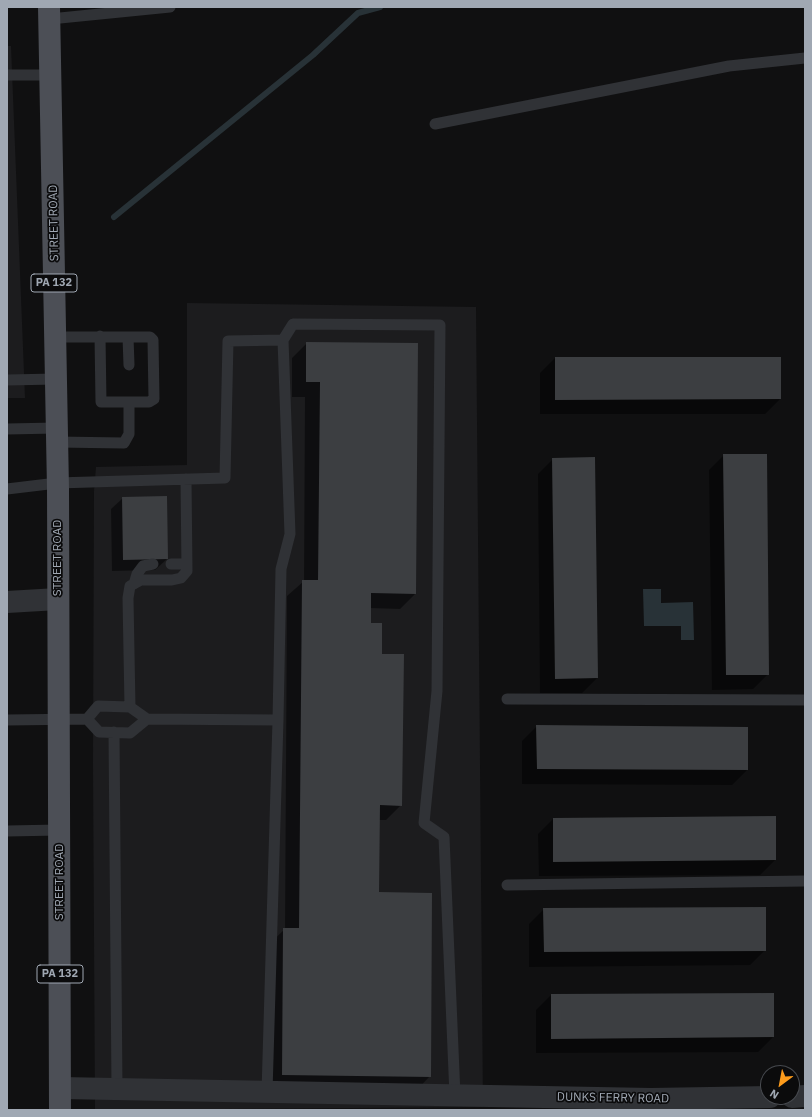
<!DOCTYPE html>
<html>
<head>
<meta charset="utf-8">
<style>
  body { margin:0 }
  #map { position:relative; width:812px; height:1117px; overflow:hidden; background:#101011; font-family:"IBM Plex Sans",sans-serif }
  canvas { display:block }
  .frame { position:absolute; inset:0; border:8px solid #a0a8b3; pointer-events:none }
  .north { position:absolute; left:760px; top:1065px; width:40px; height:40px; box-sizing:border-box; background:#0b0b0c; border:1px solid #474a4f; border-radius:50%; rotate:212deg; font-size:11px; font-weight:700; line-height:16px; text-align:center; color:#a0a8b3 }
  .north::after { content:''; display:block; margin:auto; width:14px; height:18px; background:#fd9c1c; clip-path:polygon(50% 0,100% 100%,50% 72%,0 100%) }
</style>
</head>
<body>
<div id="map">
<canvas width="812" height="1117"></canvas>
<div class="frame"></div>
<div class="north">N</div>
</div>
<script>
const ctx = document.querySelector('canvas').getContext('2d');
ctx.lineJoin = 'round';
function fillPath(path, color) {
  ctx.fillStyle = color;
  ctx.fill(path, 'evenodd');
}
function shape(rows) {
  const path = new Path2D();
  for (const r of rows) {
    path.moveTo(r[0], r[1]);
    for (let i = 2; i < r.length; i += 2) path.lineTo(r[i], r[i + 1]);
  }
  return path;
}
function trace(path, color, width, dash) {
  ctx.strokeStyle = color;
  ctx.lineWidth = width;
  ctx.lineCap = dash ? 'butt' : 'round';
  ctx.setLineDash(dash || []);
  ctx.stroke(path);
}
function drawText(font, color, halo, rows, align = 'center') {
  ctx.font = font + ' "IBM Plex Sans",sans-serif';
  ctx.lineWidth = 3.5;
  ctx.setLineDash([]);
  ctx.textBaseline = 'middle';
  ctx.strokeStyle = halo;
  ctx.fillStyle = color;
  for (const [text, x, y, turn = 0] of rows) {
    ctx.save();
    ctx.translate(x, y);
    ctx.rotate((+turn || 0) * Math.PI / 180);
    ctx.textAlign = isNaN(turn) ? turn : align;
    if (halo) ctx.strokeText(text, 0, 0);
    ctx.fillText(text, 0, 0);
    ctx.restore();
  }
}
const built = shape([
  [7,46,11,46,25,398,7,398],
  [187,303,476,307,483,1107,95,1110,93,762,94,491,96,467,187,465]
]);
const water = shape([
  [643,589,661,589,661,603,693,602,694,640,681,640,681,626,644,626]
]);
const shadow = shape([
  [307,343,415,594,400,609,370,608,370,624,381,655,401,805,386,820,379,820,378,893,430,1076,415,1092,267,1090,269,944,285,929,287,596,304,581,305,397,292,397,292,358],
  [555,358,780,399,765,414,540,414,540,373],
  [724,455,768,674,753,689,712,690,709,470],
  [553,459,597,678,582,693,540,693,538,474],
  [123,498,167,559,155,570,112,571,111,509],
  [537,726,747,770,732,785,522,784,522,741],
  [553,819,775,860,760,875,539,876,538,834],
  [544,909,765,950,750,965,529,967,529,924],
  [551,995,773,1037,758,1052,536,1053,536,1010]
]);
const stream = shape([
  [114,217,313,55,358,13,380,7]
]);
const building = shape([
  [306,342,418,343,416,594,371,593,371,623,382,623,382,654,404,654,402,806,380,805,379,892,432,893,431,1077,282,1075,283,928,299,928,302,580,318,580,320,382,306,382],
  [555,357,781,357,781,399,555,400],
  [723,454,767,454,769,675,726,675],
  [595,457,598,678,555,679,552,458],
  [167,496,168,559,123,560,122,497],
  [536,725,748,727,748,770,537,769],
  [776,816,776,860,553,862,553,818],
  [766,907,766,951,544,952,543,908],
  [774,993,774,1037,551,1039,551,994]
]);
const service = shape([
  [50,19,170,7],
  [7,75,51,75],
  [435,124,729,66,805,58],
  [100,336,101,402,129,402],
  [55,337,150,337,153,340,154,399,149,402,129,402,129,434,124,443,57,442],
  [128,337,129,365],
  [283,340,293,324,440,325,437,691,424,823,444,837,455,1096],
  [7,380,56,379],
  [7,429,56,428],
  [7,489,57,483,225,478,228,341,283,340,290,534,281,569,278,720],
  [171,564,187,564],
  [134,584,137,574,143,566,153,564],
  [507,699,805,700],
  [130,707,128,598,130,586,141,580,172,580,181,578,187,571,186,479],
  [87,719,98,706,130,707,147,719,278,720,267,1092],
  [7,720,87,719,99,732,130,733,147,719],
  [114,732,117,1089],
  [7,831,59,830],
  [507,885,805,881]
]);
const minor = shape([
  [7,602,58,599],
  [61,1088,651,1099,770,1097],
  [792,1097,805,1096]
]);
const primary = shape([
  [49,7,58,489,60,1110]
]);
const shields = [
  [54,283,46],
  [60,974,46]
];
const shieldNames = [
  ["PA 132",54,283],
  ["PA 132",60,974]
];
const streetNames = [
  ["STREET ROAD",54,223,-91],
  ["STREET ROAD",58,558,-90],
  ["STREET ROAD",60,882,-90],
  ["DUNKS FERRY ROAD",613,1098,1]
];
fillPath(built, '#1c1c1e');
fillPath(water, '#283237');
fillPath(shadow, '#0007');
trace(stream, '#283237', 6);
fillPath(building, '#3c3e41');
trace(service, '#303236', 11);
trace(minor, '#303236', 22);
trace(primary, '#4c4f56', 22);
for (const [x, y, w] of shields) {
  const box = new Path2D();
  box.roundRect(x - w / 2, y - 9, w, 18, 3);
  ctx.fillStyle = '#0b0b0c';
  ctx.fill(box);
  trace(box, '#a0a8b3', 1);
}
drawText('bold 11px', '#a0a8b3', null, shieldNames);
drawText('12px', '#a0a8b3', '#0b0b0c', streetNames);
</script>
</body>
</html>
